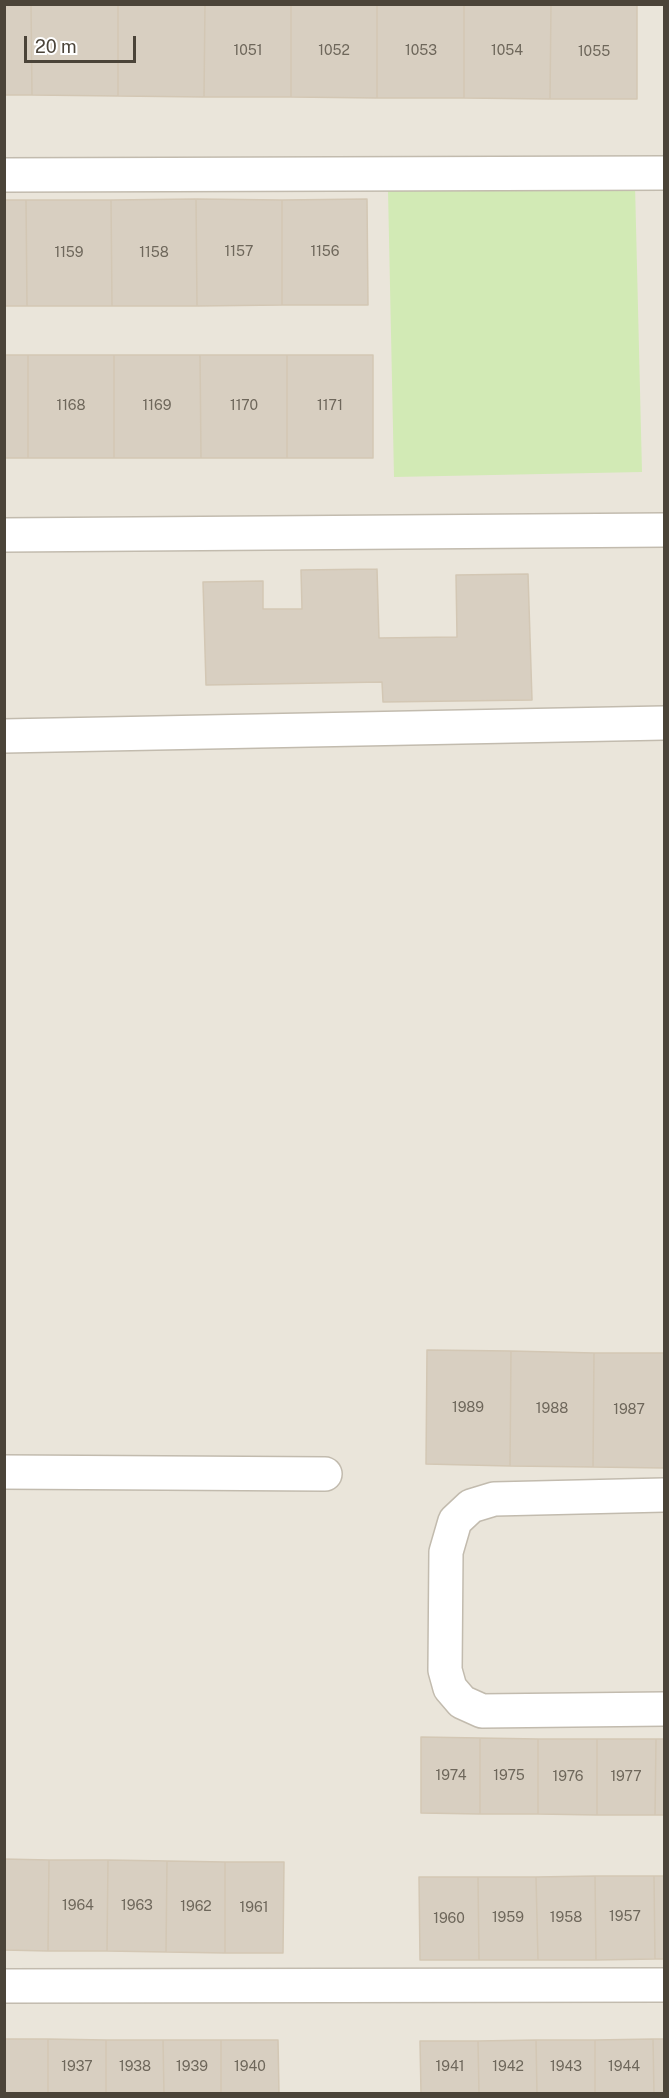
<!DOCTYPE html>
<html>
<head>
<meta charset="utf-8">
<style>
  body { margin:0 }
  #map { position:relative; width:669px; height:2098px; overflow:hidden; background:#f6f3ec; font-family:"Public Sans",sans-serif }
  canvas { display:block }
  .frame { position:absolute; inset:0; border:6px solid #4b4439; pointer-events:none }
  .scale { position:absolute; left:24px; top:36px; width:112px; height:27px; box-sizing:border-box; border:3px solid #4b4439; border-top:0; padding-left:8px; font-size:18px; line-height:21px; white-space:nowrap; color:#4b4439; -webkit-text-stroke:4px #fff; paint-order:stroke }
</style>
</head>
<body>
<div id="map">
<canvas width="669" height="2098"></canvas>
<div class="frame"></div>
<div class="scale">20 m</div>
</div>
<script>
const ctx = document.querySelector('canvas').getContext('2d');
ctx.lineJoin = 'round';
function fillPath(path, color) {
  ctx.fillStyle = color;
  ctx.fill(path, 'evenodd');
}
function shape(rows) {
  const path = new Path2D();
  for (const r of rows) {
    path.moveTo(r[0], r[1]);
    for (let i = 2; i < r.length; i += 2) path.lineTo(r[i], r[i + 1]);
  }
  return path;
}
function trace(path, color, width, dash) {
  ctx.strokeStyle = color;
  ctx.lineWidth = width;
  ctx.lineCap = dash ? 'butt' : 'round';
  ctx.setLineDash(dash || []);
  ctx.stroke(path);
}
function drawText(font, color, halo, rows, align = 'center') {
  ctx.font = font + ' "Public Sans",sans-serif';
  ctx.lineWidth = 4.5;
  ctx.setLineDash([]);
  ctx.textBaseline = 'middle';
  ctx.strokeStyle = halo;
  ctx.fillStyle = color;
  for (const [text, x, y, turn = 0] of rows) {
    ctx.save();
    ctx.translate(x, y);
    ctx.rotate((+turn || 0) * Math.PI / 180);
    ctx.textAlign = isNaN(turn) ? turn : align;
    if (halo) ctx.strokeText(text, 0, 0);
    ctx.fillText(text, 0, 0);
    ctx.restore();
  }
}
const residential = shape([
  [5,5,664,5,664,2093,5,2093]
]);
const green = shape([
  [635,185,642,472,394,477,388,190]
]);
const building = shape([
  [4,4,31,4,32,95,4,95,4,4],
  [31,4,118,4,118,96,32,95,31,4],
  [118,4,205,4,204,97,118,96,118,4],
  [205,4,291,4,291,97,204,97,205,4],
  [291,4,377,4,377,98,291,97,291,4],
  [377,4,464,4,464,98,377,98,377,4],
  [464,4,551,4,550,99,464,98,464,4],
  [551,4,637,4,637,99,550,99,551,4],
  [196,199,282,200,282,305,197,306,196,199],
  [196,199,197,306,112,306,111,200,196,199],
  [367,199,368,305,282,305,282,200,367,199],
  [4,200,26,200,27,306,4,306,4,200],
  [26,200,111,200,112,306,27,306,26,200],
  [4,355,28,355,28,458,4,458,4,355],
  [28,355,114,355,114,458,28,458,28,355],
  [114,355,200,355,201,458,114,458,114,355],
  [200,355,287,355,287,458,201,458,200,355],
  [287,355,373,355,373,458,287,458,287,355],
  [377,569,379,638,457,637,456,575,528,574,532,700,383,702,382,682,206,685,203,582,263,581,263,609,302,609,301,570,377,569],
  [427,1350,511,1351,510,1466,426,1464,427,1350],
  [511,1351,594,1353,593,1467,510,1466,511,1351],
  [594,1353,664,1353,664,1468,593,1467,594,1353],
  [421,1737,480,1738,480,1814,421,1813,421,1737],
  [480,1738,538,1739,538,1814,480,1814,480,1738],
  [538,1739,597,1739,597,1815,538,1814,538,1739],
  [597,1739,656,1739,655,1815,597,1815,597,1739],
  [656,1739,664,1739,664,1815,655,1815,656,1739],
  [4,1859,49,1860,48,1951,4,1950,4,1859],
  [49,1860,108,1860,107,1951,48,1951,49,1860],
  [108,1860,167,1861,166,1952,107,1951,108,1860],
  [167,1861,225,1862,225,1953,166,1952,167,1861],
  [225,1862,284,1862,283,1953,225,1953,225,1862],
  [595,1876,654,1876,655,1959,596,1960,595,1876],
  [595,1876,596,1960,538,1960,536,1877,595,1876],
  [654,1876,664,1876,664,1959,655,1959,654,1876],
  [419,1877,478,1877,479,1960,420,1960,419,1877],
  [478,1877,536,1877,538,1960,479,1960,478,1877],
  [4,2039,48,2039,48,2094,4,2094,4,2039],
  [48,2039,106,2040,106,2094,48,2094,48,2039],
  [653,2039,654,2094,595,2094,595,2040,653,2039],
  [653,2039,664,2039,664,2094,654,2094,653,2039],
  [106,2040,163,2040,164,2094,106,2094,106,2040],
  [163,2040,221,2040,221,2094,164,2094,163,2040],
  [221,2040,278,2040,279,2094,221,2094,221,2040],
  [536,2040,537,2094,479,2094,478,2041,536,2040],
  [536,2040,595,2040,595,2094,537,2094,536,2040],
  [420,2041,478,2041,479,2094,421,2094,420,2041]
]);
const minor = shape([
  [4,175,664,173],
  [4,535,664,530],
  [4,736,664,723],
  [4,1472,325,1474],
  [664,1495,494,1499,471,1506,455,1521,446,1552,445,1670,450,1688,462,1702,482,1711,664,1709],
  [4,1986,664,1985]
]);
const numberNames = [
  ["1051",248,51],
  ["1052",334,51],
  ["1053",421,51],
  ["1054",507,51],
  ["1055",594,52],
  ["1157",239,252],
  ["1156",325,252],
  ["1159",69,253],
  ["1158",154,253],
  ["1168",71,406],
  ["1169",157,406],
  ["1170",244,406],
  ["1171",330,406],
  ["1989",468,1408],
  ["1988",552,1409],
  ["1987",629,1410],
  ["1974",451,1776],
  ["1975",509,1776],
  ["1976",568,1777],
  ["1977",626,1777],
  ["1964",78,1906],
  ["1963",137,1906],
  ["1962",196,1907],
  ["1961",254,1908],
  ["1957",625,1917],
  ["1959",508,1918],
  ["1958",566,1918],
  ["1960",449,1919],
  ["1937",77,2067],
  ["1938",135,2067],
  ["1939",192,2067],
  ["1940",250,2067],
  ["1941",450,2067],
  ["1942",508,2067],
  ["1943",566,2067],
  ["1944",624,2067]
];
fillPath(residential, '#eae5da');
fillPath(green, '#d2eab5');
fillPath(building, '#d8cfc1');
trace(building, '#d3c7b4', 1.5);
trace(minor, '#c2bbae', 36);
trace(minor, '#fff', 33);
drawText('14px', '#6e675b', null, numberNames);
</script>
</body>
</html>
